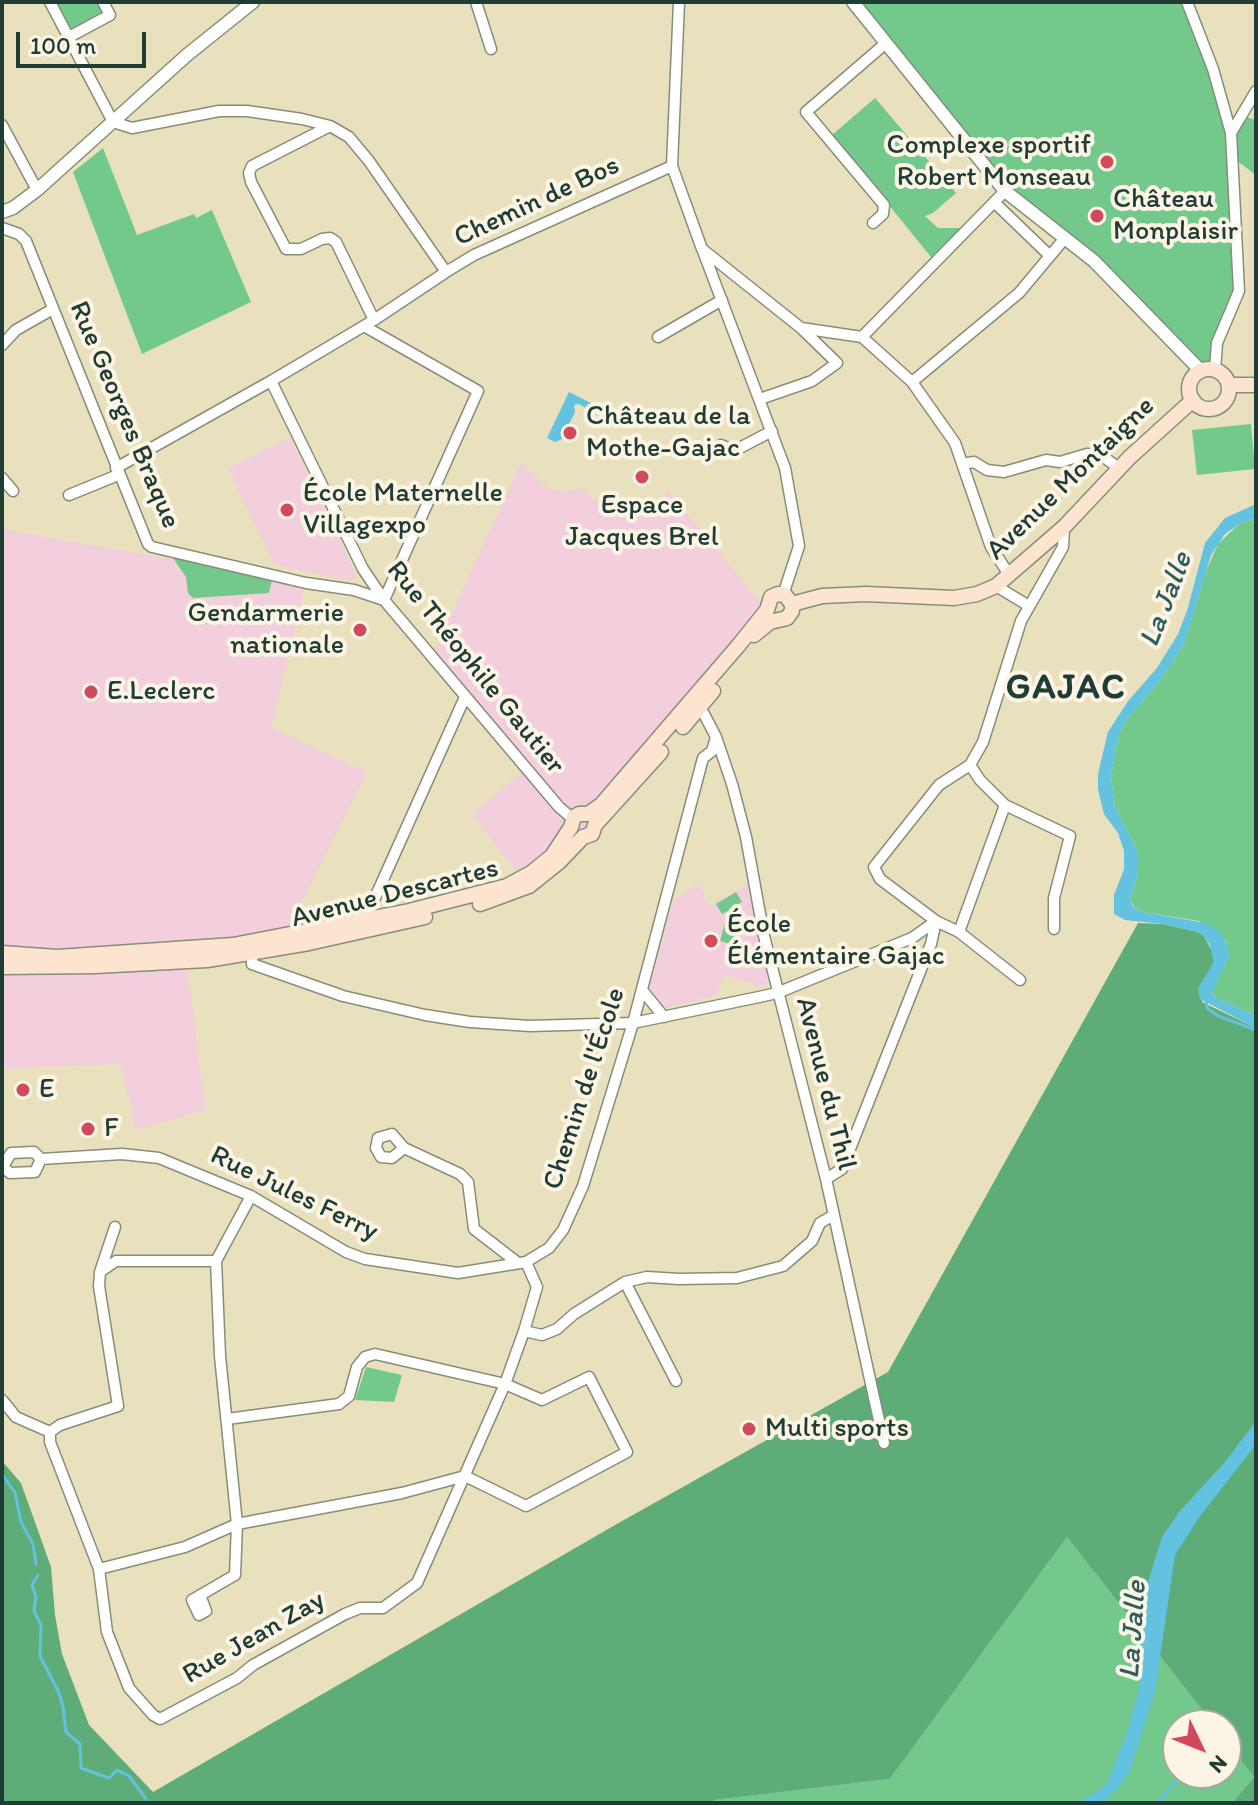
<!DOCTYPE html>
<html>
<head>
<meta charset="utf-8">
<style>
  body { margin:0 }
  #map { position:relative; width:1258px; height:1805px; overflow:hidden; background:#e9e1bd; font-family:Itim,sans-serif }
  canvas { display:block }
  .frame { position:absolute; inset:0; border:4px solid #1f3d34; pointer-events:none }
  .north { position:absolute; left:1162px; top:1709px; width:80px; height:80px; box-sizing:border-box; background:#fcf5e5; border:2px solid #a4ab9e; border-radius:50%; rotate:133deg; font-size:22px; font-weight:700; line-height:32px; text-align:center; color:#1f3d34 }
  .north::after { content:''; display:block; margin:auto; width:28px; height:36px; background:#d1495b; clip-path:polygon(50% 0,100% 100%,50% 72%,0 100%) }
  .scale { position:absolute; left:16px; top:32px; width:130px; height:36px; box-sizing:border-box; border:4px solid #1f3d34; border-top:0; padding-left:10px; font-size:24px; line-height:28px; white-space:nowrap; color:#1f3d34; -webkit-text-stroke:6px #fcf5e5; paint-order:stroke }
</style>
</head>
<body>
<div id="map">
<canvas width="1258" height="1805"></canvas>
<div class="frame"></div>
<div class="north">N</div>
<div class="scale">100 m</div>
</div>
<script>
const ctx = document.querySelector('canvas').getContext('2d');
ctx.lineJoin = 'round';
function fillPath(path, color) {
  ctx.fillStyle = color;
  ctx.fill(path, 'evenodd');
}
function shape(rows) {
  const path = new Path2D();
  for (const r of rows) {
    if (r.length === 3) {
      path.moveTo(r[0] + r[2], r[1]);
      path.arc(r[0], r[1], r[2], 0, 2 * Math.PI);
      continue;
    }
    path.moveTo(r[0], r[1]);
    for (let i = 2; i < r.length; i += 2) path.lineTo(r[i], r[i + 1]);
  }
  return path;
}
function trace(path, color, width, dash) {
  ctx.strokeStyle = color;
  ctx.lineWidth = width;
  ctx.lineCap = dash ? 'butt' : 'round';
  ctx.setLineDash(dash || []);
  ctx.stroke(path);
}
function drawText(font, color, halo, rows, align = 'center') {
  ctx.font = font + ' Itim,sans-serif';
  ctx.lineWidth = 8;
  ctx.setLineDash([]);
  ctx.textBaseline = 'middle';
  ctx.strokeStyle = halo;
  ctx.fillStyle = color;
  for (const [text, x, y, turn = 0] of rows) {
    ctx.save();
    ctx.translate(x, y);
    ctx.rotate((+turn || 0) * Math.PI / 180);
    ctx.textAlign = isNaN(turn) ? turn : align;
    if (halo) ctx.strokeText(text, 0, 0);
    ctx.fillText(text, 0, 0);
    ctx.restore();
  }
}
const built = shape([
  [290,437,357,577,349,581,275,565,237,488,229,468],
  [521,463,547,487,563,492,579,488,623,518,669,492,759,600,759,612,618,796,550,867,518,873,472,814,526,769,432,656],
  [2,529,306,583,271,728,367,772,287,931,186,961,206,1110,136,1130,121,1064,2,1069],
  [700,883,708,907,749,883,768,980,765,986,755,988,756,984,723,975,717,995,667,1008,662,1005,649,988,674,899]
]);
const green = shape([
  [56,2,98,2,103,13,71,30],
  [853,2,1187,2,1225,106,1239,291,1217,343,1215,370,1201,371,1094,261,1011,198],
  [875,98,956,193,933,213,925,216,938,228,961,228,931,257,832,135],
  [1246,117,1256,120,1256,175,1237,161,1237,135],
  [103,148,137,235,194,214,196,218,212,210,251,302,142,354,73,172],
  [1251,424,1255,469,1197,475,1192,430],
  [1256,518,1256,1016,1214,997,1212,991,1229,956,1226,941,1199,921,1142,912,1134,907,1130,899,1138,874,1138,852,1115,807,1111,777,1118,737,1125,722,1161,679,1184,644,1206,571,1218,544,1239,524],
  [173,558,273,576,269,593,193,598,188,593,186,577],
  [736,892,742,902,728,910,742,915,734,945,720,941,728,911,722,914,716,904],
  [366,1367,402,1375,394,1402,355,1400],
  [1067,1537,1214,1725,1178,1725,1178,1773,1226,1773,1226,1741,1254,1777,1232,1803,713,1803,713,1800,890,1779]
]);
const forest = shape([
  [1138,923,1163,924,1198,932,1204,936,1212,951,1214,962,1205,980,1202,1002,1256,1028,1256,1803,1232,1803,1254,1777,1226,1741,1226,1725,1214,1725,1067,1537,890,1779,714,1800,713,1803,2,1803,2,1461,21,1483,51,1567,55,1615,62,1654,89,1725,153,1792,615,1525,888,1372]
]);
const water = shape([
  [569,392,595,405,591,411,579,404,574,405,575,412,562,439,555,442,547,438],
  [1256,504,1256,518,1239,524,1225,534,1211,555,1184,644,1161,679,1125,722,1118,737,1111,777,1115,807,1138,852,1138,874,1130,899,1133,907,1142,912,1206,923,1220,932,1228,946,1229,956,1212,992,1214,997,1256,1016,1256,1028,1200,999,1198,988,1214,962,1210,945,1204,936,1198,932,1163,924,1125,920,1114,914,1114,895,1124,869,1124,851,1118,833,1104,814,1098,790,1098,774,1108,732,1128,701,1157,668,1178,634,1187,611,1205,543,1225,518],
  [1256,1421,1254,1447,1198,1519,1175,1555,1155,1691,1130,1771,1119,1787,1103,1803,1079,1803,1107,1784,1127,1732,1140,1686,1145,1592,1162,1537,1180,1511,1225,1462]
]);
const stream = shape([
  [1206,1002,1207,1008,1218,1016,1256,1030],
  [2,1474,15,1493,21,1522,33,1544,36,1564],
  [38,1575,32,1585,36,1597,34,1611,41,1625,40,1656,59,1693,63,1707,66,1732,80,1744,81,1768,109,1778,117,1770,129,1776,146,1799],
  [1203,1725,1204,1718],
  [1157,1803,1183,1773]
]);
const minor = shape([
  [50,2,113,122,132,128,219,111,247,111,302,119,330,126,349,137,369,161,446,272,474,255,672,166],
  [476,2,491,49],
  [679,2,672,166,702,249,801,328,862,337,912,382,955,443,991,547,1010,576],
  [1187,2,1213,69,1231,133],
  [69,37,110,15,103,2],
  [2,125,37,190],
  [330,126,252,166,249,173,251,182,286,249,301,249,322,239,330,238,336,242,374,320],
  [994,202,1050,256],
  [873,223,883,214,884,205,806,112,886,43],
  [2,228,19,234,26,241,148,544,152,547,306,583,354,590,384,600,478,391,364,326],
  [703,251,785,468,799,546,783,595],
  [446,272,374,320,271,381,363,569,384,600,559,807,573,819],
  [658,337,722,300],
  [862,337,1005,191],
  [2,345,16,330,53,309],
  [1215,370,1217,343,1239,291,1231,133,1256,91],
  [912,382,1019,293,1065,238],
  [760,399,812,381,837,363,802,329],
  [721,445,734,451,772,431],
  [962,464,974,462,987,470,1004,472,1046,460,1060,462,1087,454,1101,455,1120,469],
  [116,468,271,381],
  [2,478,13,491],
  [69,495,118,475],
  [996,586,1029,606],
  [716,737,732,784,746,837,764,936,826,1179,884,1443],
  [970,765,980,780,1005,805,1070,836,1054,898,1054,929],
  [365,920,465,697],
  [959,932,1020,980],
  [252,953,252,964,343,996,425,1015,470,1022,530,1026,633,1023,759,997,777,993,912,938,936,921,880,879,874,867,939,785,970,765,983,742,1021,621,1063,547,1064,527],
  [642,990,664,1017],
  [404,1148,392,1134,378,1138,376,1148,381,1157,392,1158,404,1148,460,1174,468,1182,474,1229,518,1263],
  [41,1159,122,1154,159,1158,251,1196,346,1252,365,1259,458,1273,526,1262],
  [2,1166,10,1173,35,1172,41,1159,34,1152,11,1153,4,1165],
  [826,1179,842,1169,931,944,936,921,959,932,1005,805],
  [216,1261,116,1261,100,1272,99,1286,118,1406,60,1425,50,1432,50,1442,99,1569,107,1632,129,1688,153,1715,160,1719,237,1678,253,1665,345,1614,360,1608,383,1608,417,1583,505,1384,524,1331,537,1287,526,1262,549,1248,563,1230,583,1186,633,1023,703,758,712,751,716,737,704,714,695,707],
  [100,1272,115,1227],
  [625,1282,676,1381],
  [524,1331,542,1335,557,1329,574,1314,625,1282,647,1277,679,1279,737,1278,783,1266,812,1241,820,1223,832,1216],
  [2,1400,16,1417,50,1432],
  [227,1419,339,1404,349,1396,357,1367,365,1357,375,1354,505,1384,542,1400,589,1377,627,1452,526,1506,465,1476],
  [99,1569,185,1547,237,1524,402,1493,465,1476],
  [200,1595,206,1611,199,1615,192,1600,235,1575,237,1524,220,1356,216,1261,251,1196]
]);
const tertiary = shape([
  [853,2,1005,191,1094,261,1201,371],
  [2,212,13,208,37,190,187,55,253,2]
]);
const secondary = shape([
  [1209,389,20],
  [1229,385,1256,385],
  [792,604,822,596,866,594,954,598,977,594,996,586,1064,527,1130,457,1193,400],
  [754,635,770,622,787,618,792,611,792,604],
  [683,727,713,691],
  [480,904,529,886,559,862,583,837,592,834,595,825,661,752],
  [2,953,57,957,233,945,409,911,507,886,531,873,552,856,571,827,574,817,579,814,588,814,601,805,738,646,767,610,771,597,778,594,785,595,792,604],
  [2,967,95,966,207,960,309,943,425,917]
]);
const markers = [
  [1107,162,8,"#d1495b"],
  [1097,216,8,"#d1495b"],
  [570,433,8,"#d1495b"],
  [642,477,8,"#d1495b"],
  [287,510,8,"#d1495b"],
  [360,630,8,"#d1495b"],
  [91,692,8,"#d1495b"],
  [711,941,8,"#d1495b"],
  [23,1090,8,"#d1495b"],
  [88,1129,8,"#d1495b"],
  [749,1429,8,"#d1495b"]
];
const poiNames = [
  ["Complexe sportif",1091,146,"right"],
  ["Robert Monseau",1091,178,"right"],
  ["Château",1113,200],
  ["Monplaisir",1113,232],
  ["Château de la",586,417],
  ["Mothe-Gajac",586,449],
  ["École Maternelle",303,494],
  ["Villagexpo",303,526],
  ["Espace",642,506,"center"],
  ["Jacques Brel",642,538,"center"],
  ["Gendarmerie",344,614,"right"],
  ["nationale",344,646,"right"],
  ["E.Leclerc",107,692],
  ["École",727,925],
  ["Élémentaire Gajac",727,957],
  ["E",39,1090],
  ["F",104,1129],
  ["Multi sports",765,1429]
];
const streetNames = [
  ["Chemin de Bos",537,202,-25],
  ["Rue Georges Braque",124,415,67],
  ["Avenue Montaigne",1071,479,-44],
  ["Rue Théophile Gautier",475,668,51],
  ["Avenue Descartes",395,894,-14],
  ["Avenue du Thil",825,1084,76],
  ["Chemin de l'École",585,1089,-72],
  ["Rue Jules Ferry",294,1194,26],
  ["Rue Jean Zay",254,1638,-30]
];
const waterNames = [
  ["La Jalle",1167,600,-69],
  ["La Jalle",1134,1630,-86]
];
const districtNames = [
  ["GAJAC",1066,689]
];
fillPath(built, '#f3cfde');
fillPath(green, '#73c88c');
fillPath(forest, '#5eac78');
fillPath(water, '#62c2e0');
trace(stream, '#62c2e0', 3);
trace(minor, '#848f78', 13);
trace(tertiary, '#848f78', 15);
trace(secondary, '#848f78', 17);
trace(minor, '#fff', 10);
trace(tertiary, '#fff', 12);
trace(secondary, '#fde4d1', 14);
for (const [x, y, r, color] of markers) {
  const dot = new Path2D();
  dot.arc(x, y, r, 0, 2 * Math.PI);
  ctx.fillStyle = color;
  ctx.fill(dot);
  trace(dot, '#fcf5e5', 3);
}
drawText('28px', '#1f3d34', '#fcf5e5', poiNames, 'left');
drawText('28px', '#1f3d34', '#fcf5e5', streetNames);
drawText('italic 30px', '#305e5f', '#fcf5e5', waterNames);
ctx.letterSpacing = '2px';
drawText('bold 36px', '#1f3d34', '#fcf5e5', districtNames);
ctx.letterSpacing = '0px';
</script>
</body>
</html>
